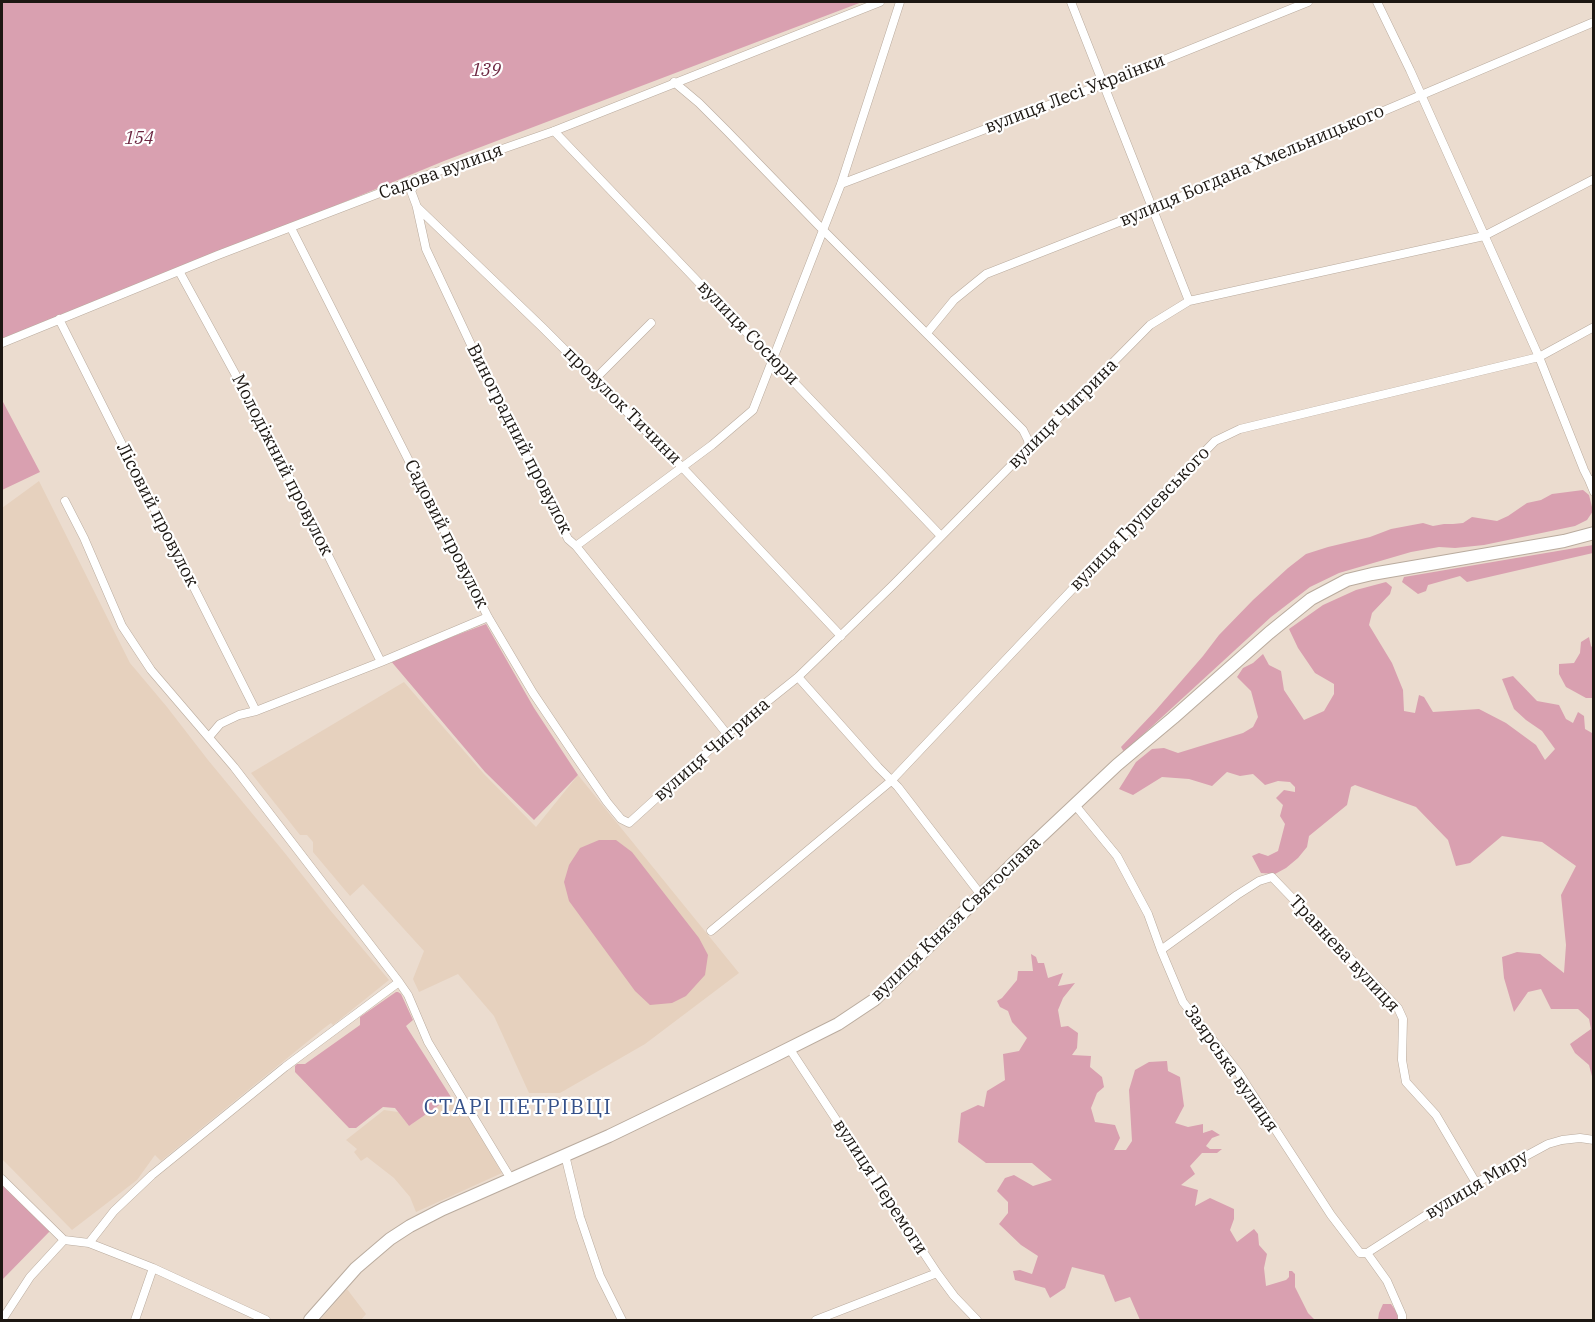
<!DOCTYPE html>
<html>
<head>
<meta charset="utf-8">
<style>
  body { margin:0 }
  #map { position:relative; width:1595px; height:1322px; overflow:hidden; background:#ebdccf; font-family:"IBM Plex Serif",serif }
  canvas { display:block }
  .frame { position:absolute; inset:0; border:3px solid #1c1712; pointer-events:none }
</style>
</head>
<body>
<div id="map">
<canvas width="1595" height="1322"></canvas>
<div class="frame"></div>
</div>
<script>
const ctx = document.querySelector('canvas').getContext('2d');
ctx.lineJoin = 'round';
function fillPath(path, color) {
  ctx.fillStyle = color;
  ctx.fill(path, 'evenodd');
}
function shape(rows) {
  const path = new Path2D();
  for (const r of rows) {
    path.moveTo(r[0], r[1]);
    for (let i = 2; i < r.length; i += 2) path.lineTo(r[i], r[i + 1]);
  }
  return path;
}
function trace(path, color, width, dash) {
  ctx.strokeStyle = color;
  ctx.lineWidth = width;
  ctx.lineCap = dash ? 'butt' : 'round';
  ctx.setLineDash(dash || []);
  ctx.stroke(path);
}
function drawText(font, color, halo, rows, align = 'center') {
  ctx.font = font + ' "IBM Plex Serif",serif';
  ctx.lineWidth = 4.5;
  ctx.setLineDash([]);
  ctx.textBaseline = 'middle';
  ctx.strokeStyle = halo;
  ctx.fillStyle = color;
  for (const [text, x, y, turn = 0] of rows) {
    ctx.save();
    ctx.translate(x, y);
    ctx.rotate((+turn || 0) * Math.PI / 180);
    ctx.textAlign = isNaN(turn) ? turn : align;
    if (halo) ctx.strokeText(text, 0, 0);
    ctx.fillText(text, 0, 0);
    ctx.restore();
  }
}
const built = shape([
  [39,481,130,663,167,707,208,760,284,852,330,910,389,980,333,1025,331,1023,323,1029,161,1161,155,1155,137,1180,72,1230,2,1159,2,508],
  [404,682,484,774,536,827,578,775,739,973,645,1044,560,1093,529,1093,494,1016,458,974,419,992,413,979,424,951,363,884,350,896,313,852,313,842,307,835,300,835,251,773],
  [451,1097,456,1106,461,1102,502,1173,416,1212,410,1197,394,1178,367,1157,361,1161,354,1152,357,1149,346,1140,384,1110,398,1112,409,1126],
  [347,1289,366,1314,361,1320,320,1320]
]);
const green = shape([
  [2,2,862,2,444,161,2,343],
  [2,400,40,472,2,490],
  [1583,490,1589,495,1593,511,1587,520,1575,526,1484,545,1455,548,1439,547,1411,552,1339,573,1310,587,1271,617,1124,752,1121,747,1156,710,1203,656,1219,635,1253,600,1288,568,1306,554,1328,547,1370,537,1391,529,1423,523,1433,526,1444,524,1453,524,1463,523,1472,517,1497,521,1508,516,1527,503,1541,500,1552,494],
  [1593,545,1593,553,1467,582,1460,576,1428,585,1426,591,1418,594,1402,582,1404,577],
  [1386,582,1392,587,1390,594,1372,613,1369,625,1392,663,1403,690,1404,711,1415,713,1419,695,1424,697,1433,712,1479,709,1506,723,1536,745,1545,760,1555,749,1542,731,1526,720,1514,709,1502,679,1513,676,1537,701,1559,705,1566,719,1573,723,1578,712,1584,716,1585,729,1592,733,1593,730,1593,1080,1589,1065,1575,1053,1570,1044,1591,1029,1589,1019,1578,1009,1551,1009,1541,989,1528,992,1514,1012,1504,978,1502,957,1517,952,1540,954,1564,973,1566,945,1561,895,1576,866,1542,842,1502,836,1470,863,1456,866,1448,840,1416,807,1355,785,1351,787,1347,805,1309,836,1307,847,1298,858,1286,868,1275,874,1261,873,1252,856,1259,853,1268,856,1278,851,1285,824,1280,816,1283,805,1276,798,1284,790,1295,792,1295,787,1290,782,1278,781,1265,785,1253,774,1240,776,1227,772,1212,786,1189,779,1162,777,1133,795,1119,789,1136,762,1152,749,1164,748,1178,753,1243,733,1253,727,1258,717,1251,691,1237,677,1243,668,1253,663,1263,654,1269,665,1281,671,1284,690,1304,720,1324,711,1334,694,1334,684,1315,673,1298,648,1289,629,1323,605,1356,590],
  [486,624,534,708,578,775,534,820,485,772,390,660],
  [1589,637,1591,646,1593,648,1593,698,1586,698,1566,687,1559,674,1559,664,1574,663,1580,653,1581,642],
  [599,840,616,840,632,852,699,938,708,955,705,975,686,996,672,1003,650,1005,635,991,569,901,564,882,569,865,580,848],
  [1031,954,1036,957,1038,963,1044,963,1048,978,1063,973,1058,986,1075,983,1063,998,1058,1010,1061,1027,1068,1026,1078,1033,1077,1048,1072,1055,1091,1056,1090,1067,1102,1077,1104,1087,1097,1093,1091,1108,1095,1122,1115,1125,1120,1138,1114,1150,1126,1150,1132,1141,1129,1090,1135,1070,1149,1062,1167,1061,1168,1071,1180,1077,1184,1106,1175,1123,1188,1127,1203,1124,1203,1133,1212,1130,1220,1135,1212,1138,1206,1146,1210,1149,1222,1149,1217,1153,1202,1153,1190,1166,1195,1174,1181,1185,1198,1190,1195,1206,1210,1198,1234,1209,1234,1219,1230,1230,1237,1242,1254,1229,1258,1234,1259,1245,1267,1254,1264,1268,1266,1286,1286,1280,1289,1277,1289,1271,1292,1271,1295,1274,1295,1287,1308,1313,1315,1320,1140,1320,1130,1297,1115,1302,1104,1275,1072,1267,1065,1288,1050,1298,1045,1288,1015,1280,1013,1271,1020,1270,1032,1274,1038,1256,1021,1245,999,1224,1008,1213,1008,1202,997,1191,1005,1178,1014,1175,1033,1186,1052,1180,1032,1163,986,1163,958,1142,961,1113,978,1105,984,1107,987,1091,1005,1080,1003,1054,1019,1051,1027,1038,1012,1022,1008,1011,1000,1007,997,1001,1002,998,1017,980,1018,971,1033,971],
  [396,992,398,992,401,994,413,1020,406,1026,451,1097,409,1126,395,1108,383,1107,356,1128,349,1128,295,1072,295,1066,297,1064,305,1064,360,1025,360,1017],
  [2,1184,50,1231,2,1280],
  [1383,1304,1391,1304,1399,1315,1399,1320,1378,1320,1379,1313]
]);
const minor = shape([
  [1071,2,1189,301],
  [1377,2,1410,70,1539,357,1584,470,1589,480,1594,480],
  [674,82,699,103,727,131,823,230,1023,430,1028,440,1029,449],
  [554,131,941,536],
  [419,178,411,191,417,207,543,328,682,467,841,636],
  [841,184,1104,84,1308,2],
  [417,208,426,249,489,383,568,539,576,546,727,734],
  [291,228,488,617,533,693,576,757,607,802,621,819,629,823,727,734,798,677,893,585,1150,325,1189,301,1484,236,1594,179],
  [179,271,268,434,381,662],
  [59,319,256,711],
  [927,333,954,300,986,274,1152,209,1594,22],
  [2,343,218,255,419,178,554,131,880,2],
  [595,379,651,323],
  [1589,480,1594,492],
  [65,501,84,538,122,626,151,670,234,767,399,982,408,995,428,1042,511,1179],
  [576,546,712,445,753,410,841,184,900,2],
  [798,677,878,767,898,787,981,895],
  [209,737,220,724,239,715,256,711,381,662,488,617],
  [1075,805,1117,856,1148,914,1161,950,1183,1002,1238,1072,1331,1215,1360,1253,1367,1253,1387,1281,1402,1315,1402,1320],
  [711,931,891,781,1133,525,1215,441,1240,429,1539,357,1594,327],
  [1161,950,1237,895,1259,881,1272,877,1398,1008,1403,1019,1402,1060,1406,1082,1436,1115,1476,1183],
  [789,1048,937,1273,954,1296,977,1320],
  [565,1155,580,1217,600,1276,622,1320],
  [2,1179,64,1240,89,1243,153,1268,266,1320],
  [89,1243,114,1211,152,1175,285,1067,399,982],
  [1367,1253,1476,1183,1548,1144,1562,1140,1580,1138,1594,1140],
  [2,1320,30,1277,64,1240],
  [135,1320,153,1268],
  [816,1320,937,1273]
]);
const primary = shape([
  [310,1320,356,1268,390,1239,410,1226,443,1209,609,1136,770,1058,838,1024,874,1000,1033,844,1117,765,1173,718,1269,633,1311,599,1347,580,1372,574,1564,541,1594,533]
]);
const parkNames = [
  ["139",486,71],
  ["154",139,139]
];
const streetNames = [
  ["вулиця Лесі Українки",1075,94,-21],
  ["вулиця Богдана Хмельницького",1252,166,-23],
  ["Садова вулиця",441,172,-20],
  ["вулиця Сосюри",748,333,46],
  ["провулок Тичини",622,406,45],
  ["вулиця Чигрина",1063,414,-45],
  ["Виноградний провулок",519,439,63],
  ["Молодіжний провулок",282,465,63],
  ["Лісовий провулок",157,515,63],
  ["вулиця Грушевського",1140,519,-46],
  ["Садовий провулок",446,534,63],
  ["вулиця Чигрина",712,750,-41],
  ["вулиця Князя Святослава",956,919,-44],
  ["Травнева вулиця",1344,954,47],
  ["Заярська вулиця",1231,1069,55],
  ["вулиця Миру",1477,1185,-31],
  ["вулиця Перемоги",880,1187,57]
];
const quarterNames = [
  ["СТАРІ ПЕТРІВЦІ",518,1108]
];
fillPath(built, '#e6d1be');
fillPath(green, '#d9a0b0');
trace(minor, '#b9ab9e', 9);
trace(primary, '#b9ab9e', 14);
trace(minor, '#fff', 8);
trace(primary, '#fff', 12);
drawText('italic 18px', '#6c2741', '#fff', parkNames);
drawText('18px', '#1c1712', '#fff', streetNames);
ctx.letterSpacing = '1.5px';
drawText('21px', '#35518a', '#fff', quarterNames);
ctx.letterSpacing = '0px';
</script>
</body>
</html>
